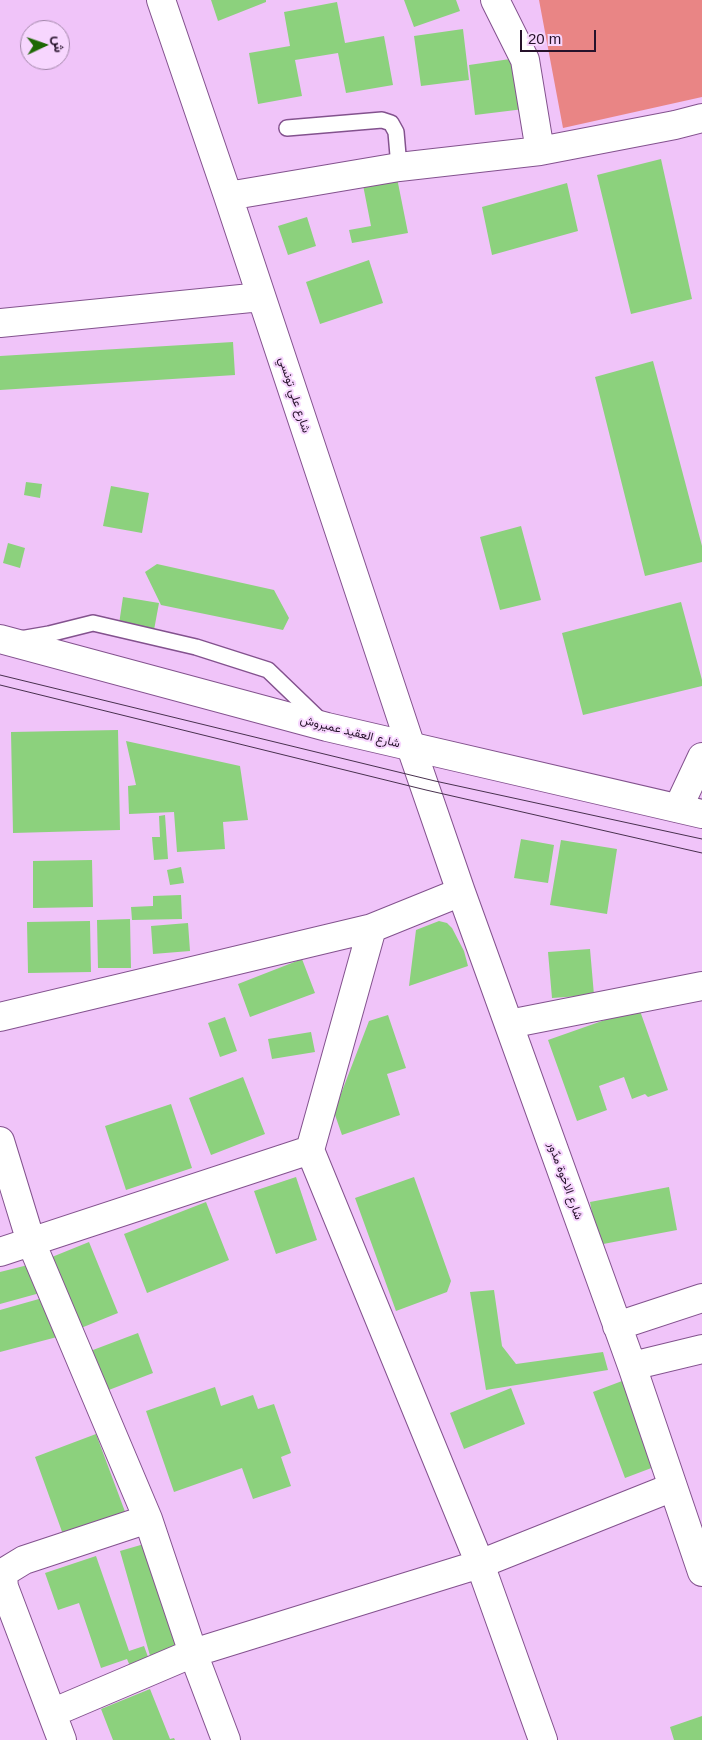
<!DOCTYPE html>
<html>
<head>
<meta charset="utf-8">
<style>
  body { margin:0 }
  #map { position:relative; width:702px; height:1740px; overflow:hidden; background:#f0c4f9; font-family:Helvetica,Vazirmatn,sans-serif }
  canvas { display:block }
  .north { position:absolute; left:20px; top:20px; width:50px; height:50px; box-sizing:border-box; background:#f7d6fe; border:1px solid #a388aa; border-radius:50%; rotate:87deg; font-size:14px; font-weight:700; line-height:20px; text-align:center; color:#26122b }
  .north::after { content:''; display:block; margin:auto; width:18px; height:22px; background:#1d6804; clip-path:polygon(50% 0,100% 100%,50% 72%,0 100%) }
  .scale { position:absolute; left:520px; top:30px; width:76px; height:22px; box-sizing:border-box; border:2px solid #26122b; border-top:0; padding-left:6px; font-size:15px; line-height:18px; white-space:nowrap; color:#26122b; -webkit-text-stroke:4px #f7d6fe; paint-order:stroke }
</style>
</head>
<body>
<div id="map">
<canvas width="702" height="1740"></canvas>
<div class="north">ش</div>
<div class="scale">20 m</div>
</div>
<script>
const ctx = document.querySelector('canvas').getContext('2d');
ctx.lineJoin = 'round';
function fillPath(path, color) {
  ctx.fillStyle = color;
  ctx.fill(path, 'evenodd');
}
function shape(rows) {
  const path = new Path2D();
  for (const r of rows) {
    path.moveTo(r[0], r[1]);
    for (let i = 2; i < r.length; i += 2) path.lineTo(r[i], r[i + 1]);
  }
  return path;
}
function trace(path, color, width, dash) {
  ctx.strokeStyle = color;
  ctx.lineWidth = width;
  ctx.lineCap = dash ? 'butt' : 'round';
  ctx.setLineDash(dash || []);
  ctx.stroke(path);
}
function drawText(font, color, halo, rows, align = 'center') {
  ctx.font = font + ' Helvetica,Vazirmatn,sans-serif';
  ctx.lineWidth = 4;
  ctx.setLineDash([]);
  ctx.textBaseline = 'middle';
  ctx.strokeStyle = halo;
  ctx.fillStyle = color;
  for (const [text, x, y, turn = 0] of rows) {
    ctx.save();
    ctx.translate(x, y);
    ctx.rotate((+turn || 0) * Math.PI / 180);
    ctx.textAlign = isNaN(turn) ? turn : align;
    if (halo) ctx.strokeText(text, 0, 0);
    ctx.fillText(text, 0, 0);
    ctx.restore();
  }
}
const green = shape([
  [539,0,702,0,702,97,563,128]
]);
const building = shape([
  [211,0,266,0,266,2,218,21],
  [404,0,456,0,460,11,414,27],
  [337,2,345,43,384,36,393,85,346,93,338,53,295,60,302,96,258,104,249,53,290,46,284,12],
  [463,29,469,80,421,86,414,36],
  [517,58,524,109,475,115,469,65],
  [661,159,692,299,631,314,597,175],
  [397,178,408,233,352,243,349,230,371,226,363,185],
  [567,183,578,231,492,255,482,207],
  [307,217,316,246,288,255,278,226],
  [369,260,383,303,320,324,306,282],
  [233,342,235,375,0,390,0,356],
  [653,361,702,546,702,562,645,576,595,377],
  [26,482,42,484,40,498,24,495],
  [111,486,149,493,142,533,103,526],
  [521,526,541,600,500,610,480,537],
  [8,543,25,548,20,568,3,563],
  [157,564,274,590,289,618,283,630,161,605,145,572],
  [123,597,159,603,154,630,119,624],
  [681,602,702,680,702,686,583,715,562,633],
  [118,730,120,830,13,833,11,732],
  [126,741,240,766,248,820,223,822,225,849,177,852,174,812,129,814,128,786,136,785],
  [165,815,168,859,154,860,152,837,160,837,159,816],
  [521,839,554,845,548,883,514,878],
  [561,840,617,849,607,914,550,905],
  [92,860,93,907,33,908,33,861],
  [181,867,184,883,170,885,167,870],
  [181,895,182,919,132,920,131,907,153,906,153,896],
  [130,919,131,968,98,968,97,920],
  [90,921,91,972,28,973,27,922],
  [439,921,447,923,452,928,464,951,468,966,409,986,416,930],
  [188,923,190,951,153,954,151,926],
  [590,949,594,995,552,998,548,952],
  [302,959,315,993,250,1017,238,984],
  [639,1008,668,1090,648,1097,645,1094,632,1099,624,1077,599,1086,607,1110,577,1121,548,1040],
  [388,1015,406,1068,387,1074,400,1115,342,1135,334,1112,369,1021],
  [225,1017,237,1051,220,1057,208,1023],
  [311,1032,315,1052,272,1059,268,1039],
  [243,1077,265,1134,211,1155,189,1098],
  [171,1104,192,1168,126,1190,105,1126],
  [296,1177,317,1240,276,1254,254,1191],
  [414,1177,451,1281,447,1292,396,1311,355,1198],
  [669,1187,677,1230,598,1245,590,1202],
  [206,1202,229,1260,147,1293,124,1234],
  [89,1242,118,1313,81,1328,52,1257],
  [32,1264,40,1293,0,1304,0,1272],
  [494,1290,502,1346,516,1364,603,1352,608,1370,486,1390,470,1292],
  [46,1297,57,1337,0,1352,0,1310],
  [138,1333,153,1373,101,1393,85,1353],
  [630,1378,662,1464,625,1478,593,1392],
  [215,1387,221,1406,253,1395,258,1409,274,1404,291,1453,281,1457,291,1486,253,1499,242,1468,174,1492,146,1411],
  [511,1388,525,1424,464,1449,450,1413],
  [96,1434,127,1517,65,1540,35,1457],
  [151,1542,182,1650,151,1659,120,1551],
  [96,1556,129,1651,144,1646,151,1665,132,1671,127,1659,101,1668,79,1603,58,1610,45,1573],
  [150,1689,170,1739,174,1738,175,1740,113,1740,101,1709],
  [702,1716,702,1740,674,1740,670,1727]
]);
const lane = shape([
  [287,128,382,120,391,123,396,132,399,167],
  [20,639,49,634,93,623,196,647,268,670,321,721]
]);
const street = shape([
  [161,0,228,196,411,747,461,892,632,1366,702,1572],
  [495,0,525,60,540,151],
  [228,196,399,167,540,151,675,125,702,118],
  [0,323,261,297],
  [678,808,702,757],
  [0,1017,372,928],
  [509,1024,702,986],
  [0,1141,31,1242,148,1519,193,1653,226,1740],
  [310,1150,480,1564,543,1740],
  [0,1252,310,1150,372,928,461,892],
  [617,1326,702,1298],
  [632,1366,702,1349],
  [52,1713,193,1653,480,1564,673,1487],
  [62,1740,4,1587,3,1577,6,1571,24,1560,148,1519]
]);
const secondary = shape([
  [0,639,327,727,702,814]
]);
const tram = shape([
  [0,675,435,781,702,839],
  [0,685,426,790,702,853]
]);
const streetNames = [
  ["شارع علي تونسي",294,395,72],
  ["شارع العقيد عميروش",350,732,14],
  ["شارع الاخوة مدّور",565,1181,70]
];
fillPath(green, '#e98585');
fillPath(building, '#8cd17d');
trace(lane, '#83528e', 18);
trace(street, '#83528e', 30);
trace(secondary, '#83528e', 30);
trace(lane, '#fff', 15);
trace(street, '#fff', 28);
trace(secondary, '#fff', 28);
trace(tram, '#48304e', 1);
drawText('12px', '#26122b', '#f7d6fe', streetNames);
</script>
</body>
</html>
